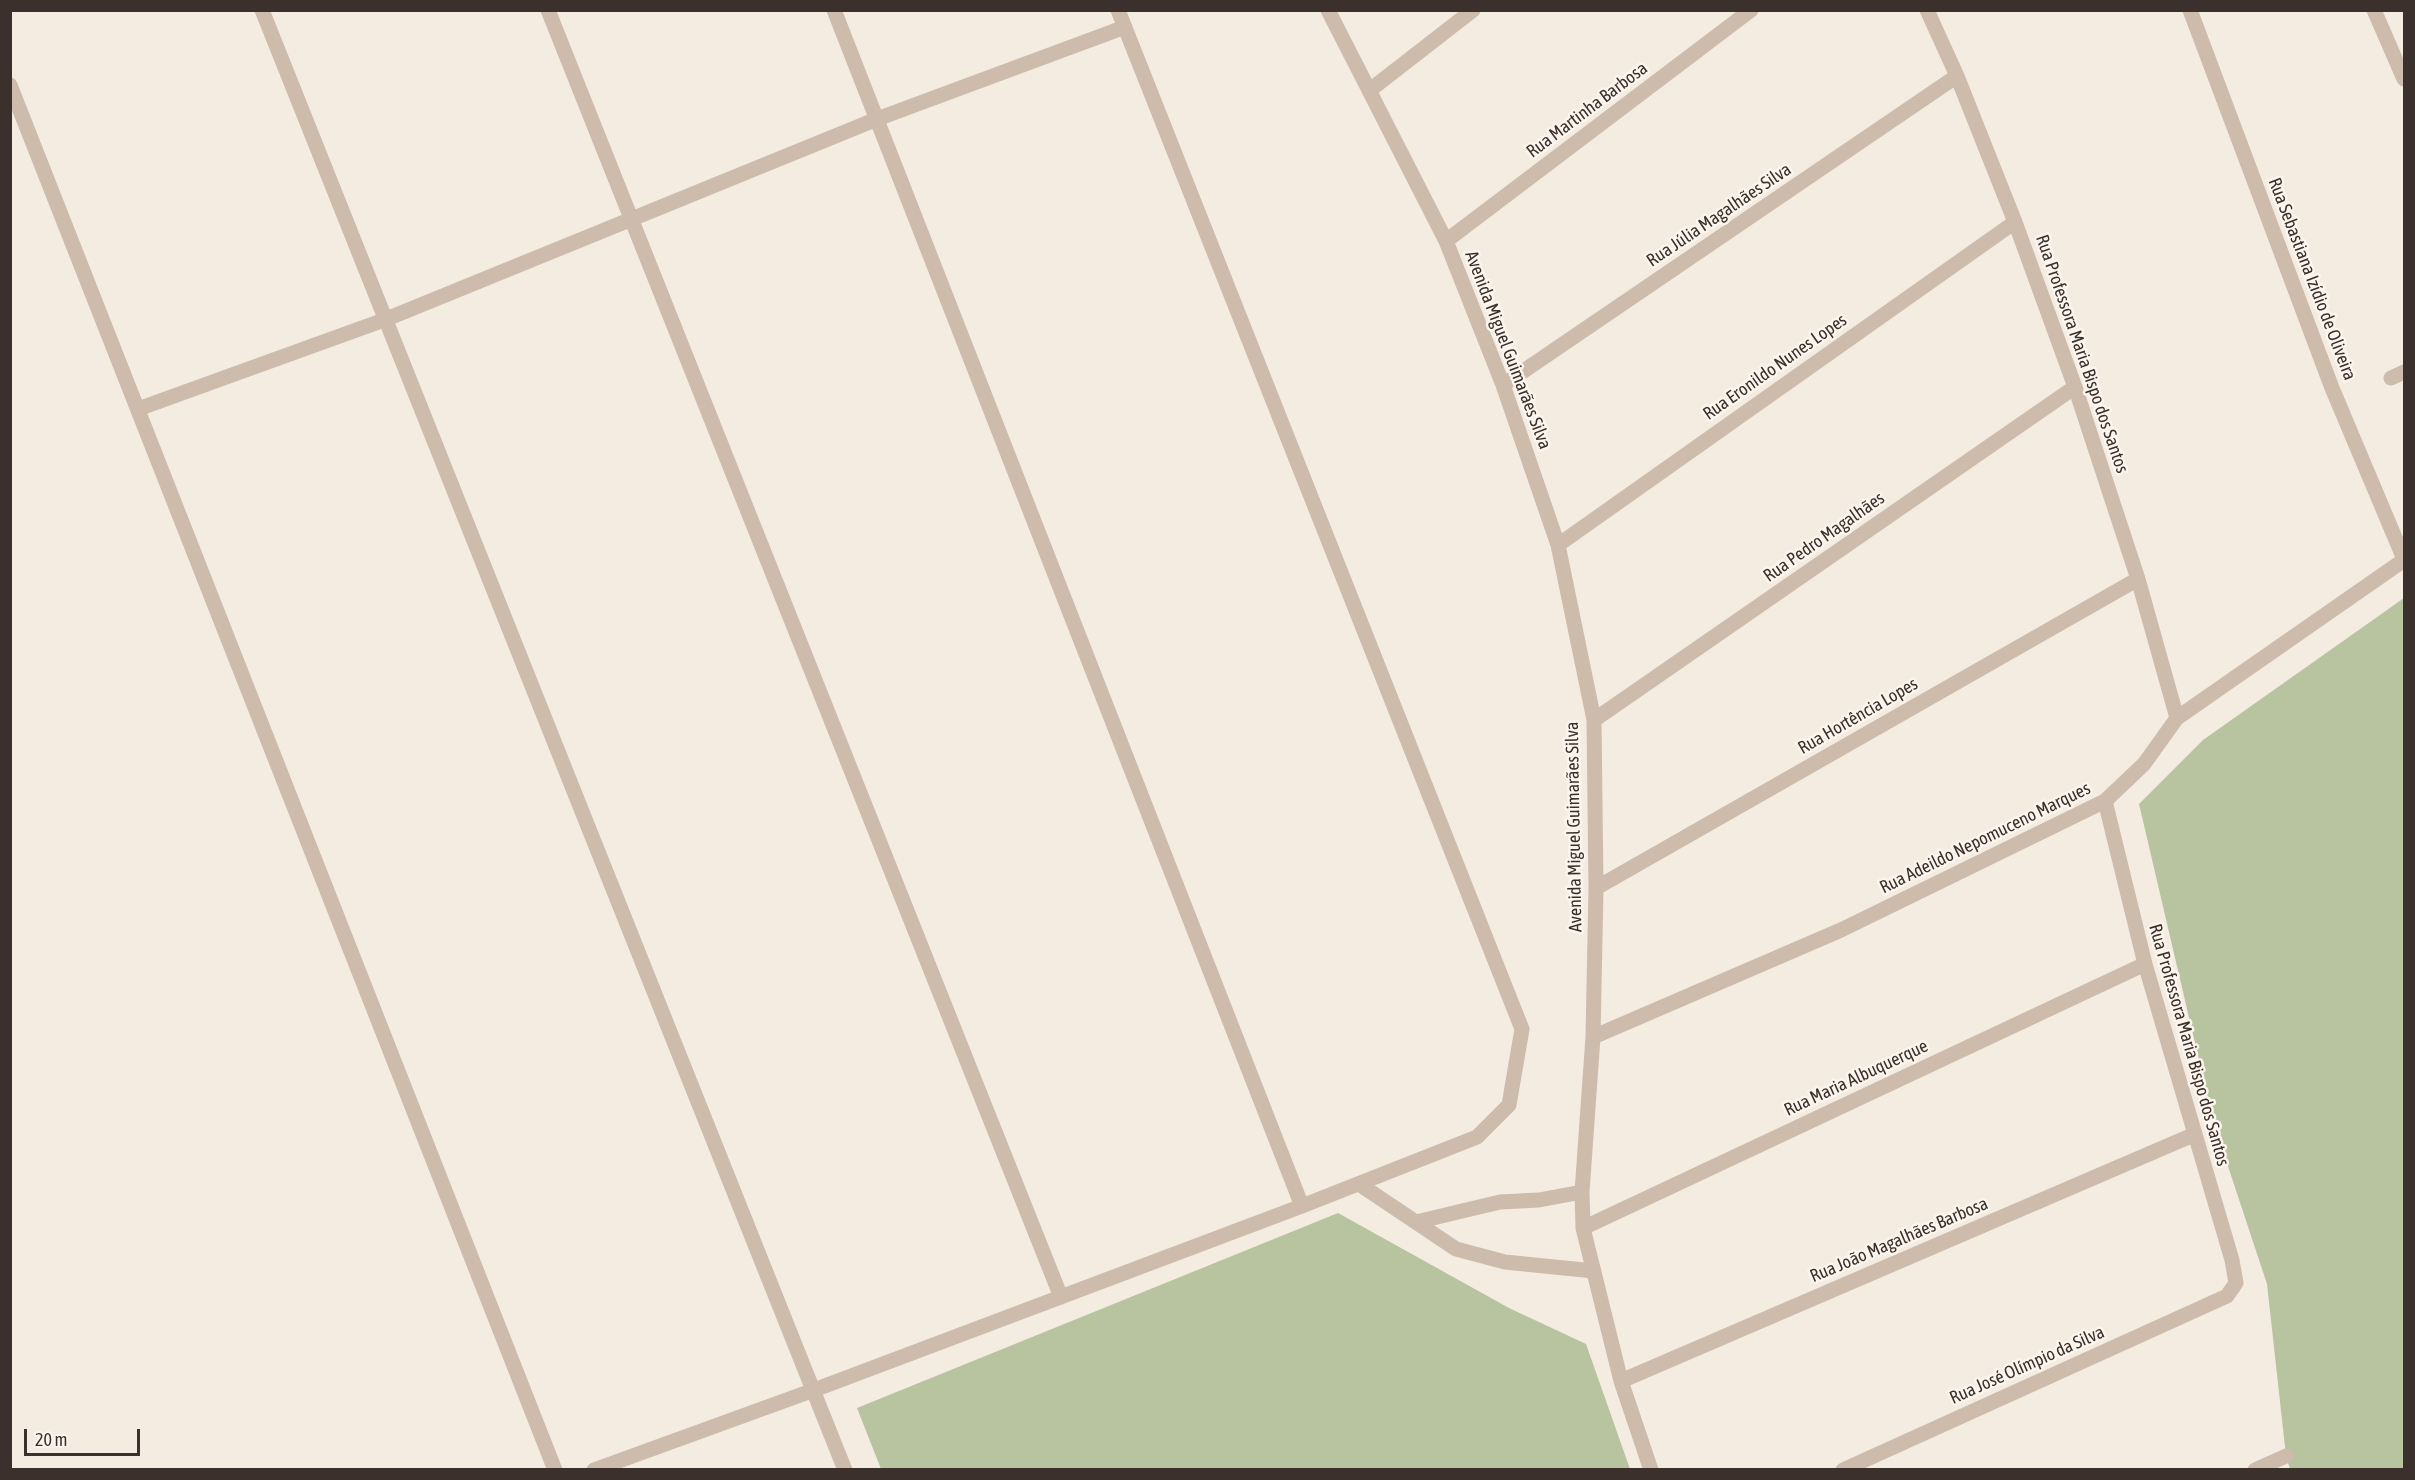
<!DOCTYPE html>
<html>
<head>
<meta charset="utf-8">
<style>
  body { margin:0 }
  #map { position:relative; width:2415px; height:1480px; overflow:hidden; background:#f4ebe1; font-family:"Asap Condensed",sans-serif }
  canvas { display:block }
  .frame { position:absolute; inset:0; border:12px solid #3b302b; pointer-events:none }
  .scale { position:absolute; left:24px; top:1429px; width:116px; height:27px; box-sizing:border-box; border:3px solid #3b302b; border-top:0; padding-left:8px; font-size:18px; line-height:21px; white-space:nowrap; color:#3b302b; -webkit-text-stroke:4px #fbf5ee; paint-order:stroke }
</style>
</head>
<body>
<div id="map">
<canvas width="2415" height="1480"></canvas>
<div class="frame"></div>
<div class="scale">20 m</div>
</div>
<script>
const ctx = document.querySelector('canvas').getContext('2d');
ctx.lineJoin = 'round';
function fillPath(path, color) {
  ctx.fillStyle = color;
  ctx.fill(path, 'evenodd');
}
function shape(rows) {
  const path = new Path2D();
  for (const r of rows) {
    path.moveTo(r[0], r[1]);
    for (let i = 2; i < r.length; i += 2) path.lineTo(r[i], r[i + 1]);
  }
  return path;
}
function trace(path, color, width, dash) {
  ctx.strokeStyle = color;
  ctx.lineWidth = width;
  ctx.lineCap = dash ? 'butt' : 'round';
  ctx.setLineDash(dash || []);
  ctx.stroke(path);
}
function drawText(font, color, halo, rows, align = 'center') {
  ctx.font = font + ' "Asap Condensed",sans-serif';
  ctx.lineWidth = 5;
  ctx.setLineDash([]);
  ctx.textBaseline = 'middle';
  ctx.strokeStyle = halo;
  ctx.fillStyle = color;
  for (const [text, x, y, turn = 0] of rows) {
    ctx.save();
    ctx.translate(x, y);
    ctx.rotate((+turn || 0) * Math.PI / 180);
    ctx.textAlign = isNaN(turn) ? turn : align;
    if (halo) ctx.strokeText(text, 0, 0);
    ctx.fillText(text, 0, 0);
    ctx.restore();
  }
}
const green = shape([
  [2404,598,2404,1469,2290,1469,2286,1456,2267,1284,2214,1124,2139,804,2203,740],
  [1338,1213,1509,1308,1586,1344,1630,1469,881,1469,857,1408]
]);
const minor = shape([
  [262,10,845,1470],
  [548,10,1061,1297],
  [834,10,1302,1206],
  [1328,10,1446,241,1503,385,1558,545,1594,720,1596,888,1593,1037,1582,1192,1583,1228,1621,1381,1651,1470],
  [1927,10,1957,76,2015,222,2075,387,2138,579,2177,718],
  [2190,10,2332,388,2404,559],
  [2374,10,2404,79],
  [10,85,555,1470],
  [1370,90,1473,10],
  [1446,241,1751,10],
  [2391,378,2404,372],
  [1503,385,1957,76],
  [138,409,384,320,877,119,1125,27],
  [1558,545,2015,222],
  [1594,720,2075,387],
  [1596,888,2138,579],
  [1593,1037,1841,930,2105,801,2144,764,2177,718,2404,560],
  [1359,1184,1456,1249,1505,1262,1594,1271],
  [1416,1222,1500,1202,1539,1200,1582,1192],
  [1583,1228,2145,964],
  [1621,1381,2193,1135],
  [594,1470,814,1390,1302,1206,1477,1137,1509,1105,1522,1029,1118,10],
  [1843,1470,2227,1296,2236,1283,2232,1260,2145,964,2105,801],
  [2255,1470,2286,1456]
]);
const streetNames = [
  ["Rua Martinha Barbosa",1587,110,-37],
  ["Rua Júlia Magalhães Silva",1719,215,-34],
  ["Rua Sebastiana Izídio de Oliveira",2312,279,69],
  ["Avenida Miguel Guimarães Silva",1508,350,69],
  ["Rua Professora Maria Bispo dos Santos",2082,354,71],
  ["Rua Eronildo Nunes Lopes",1775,367,-35],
  ["Rua Pedro Magalhães",1824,537,-35],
  ["Rua Hortência Lopes",1858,716,-30],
  ["Avenida Miguel Guimarães Silva",1574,827,-91],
  ["Rua Adeildo Nepomuceno Marques",1985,838,-26],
  ["Rua Professora Maria Bispo dos Santos",2189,1045,74],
  ["Rua Maria Albuquerque",1856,1078,-25],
  ["Rua João Magalhães Barbosa",1899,1240,-23],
  ["Rua José Olímpio da Silva",2027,1365,-24]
];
fillPath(green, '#b8c4a0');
trace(minor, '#cdbbac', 15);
drawText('18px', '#3b302b', '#fbf5ee', streetNames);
</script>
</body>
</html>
